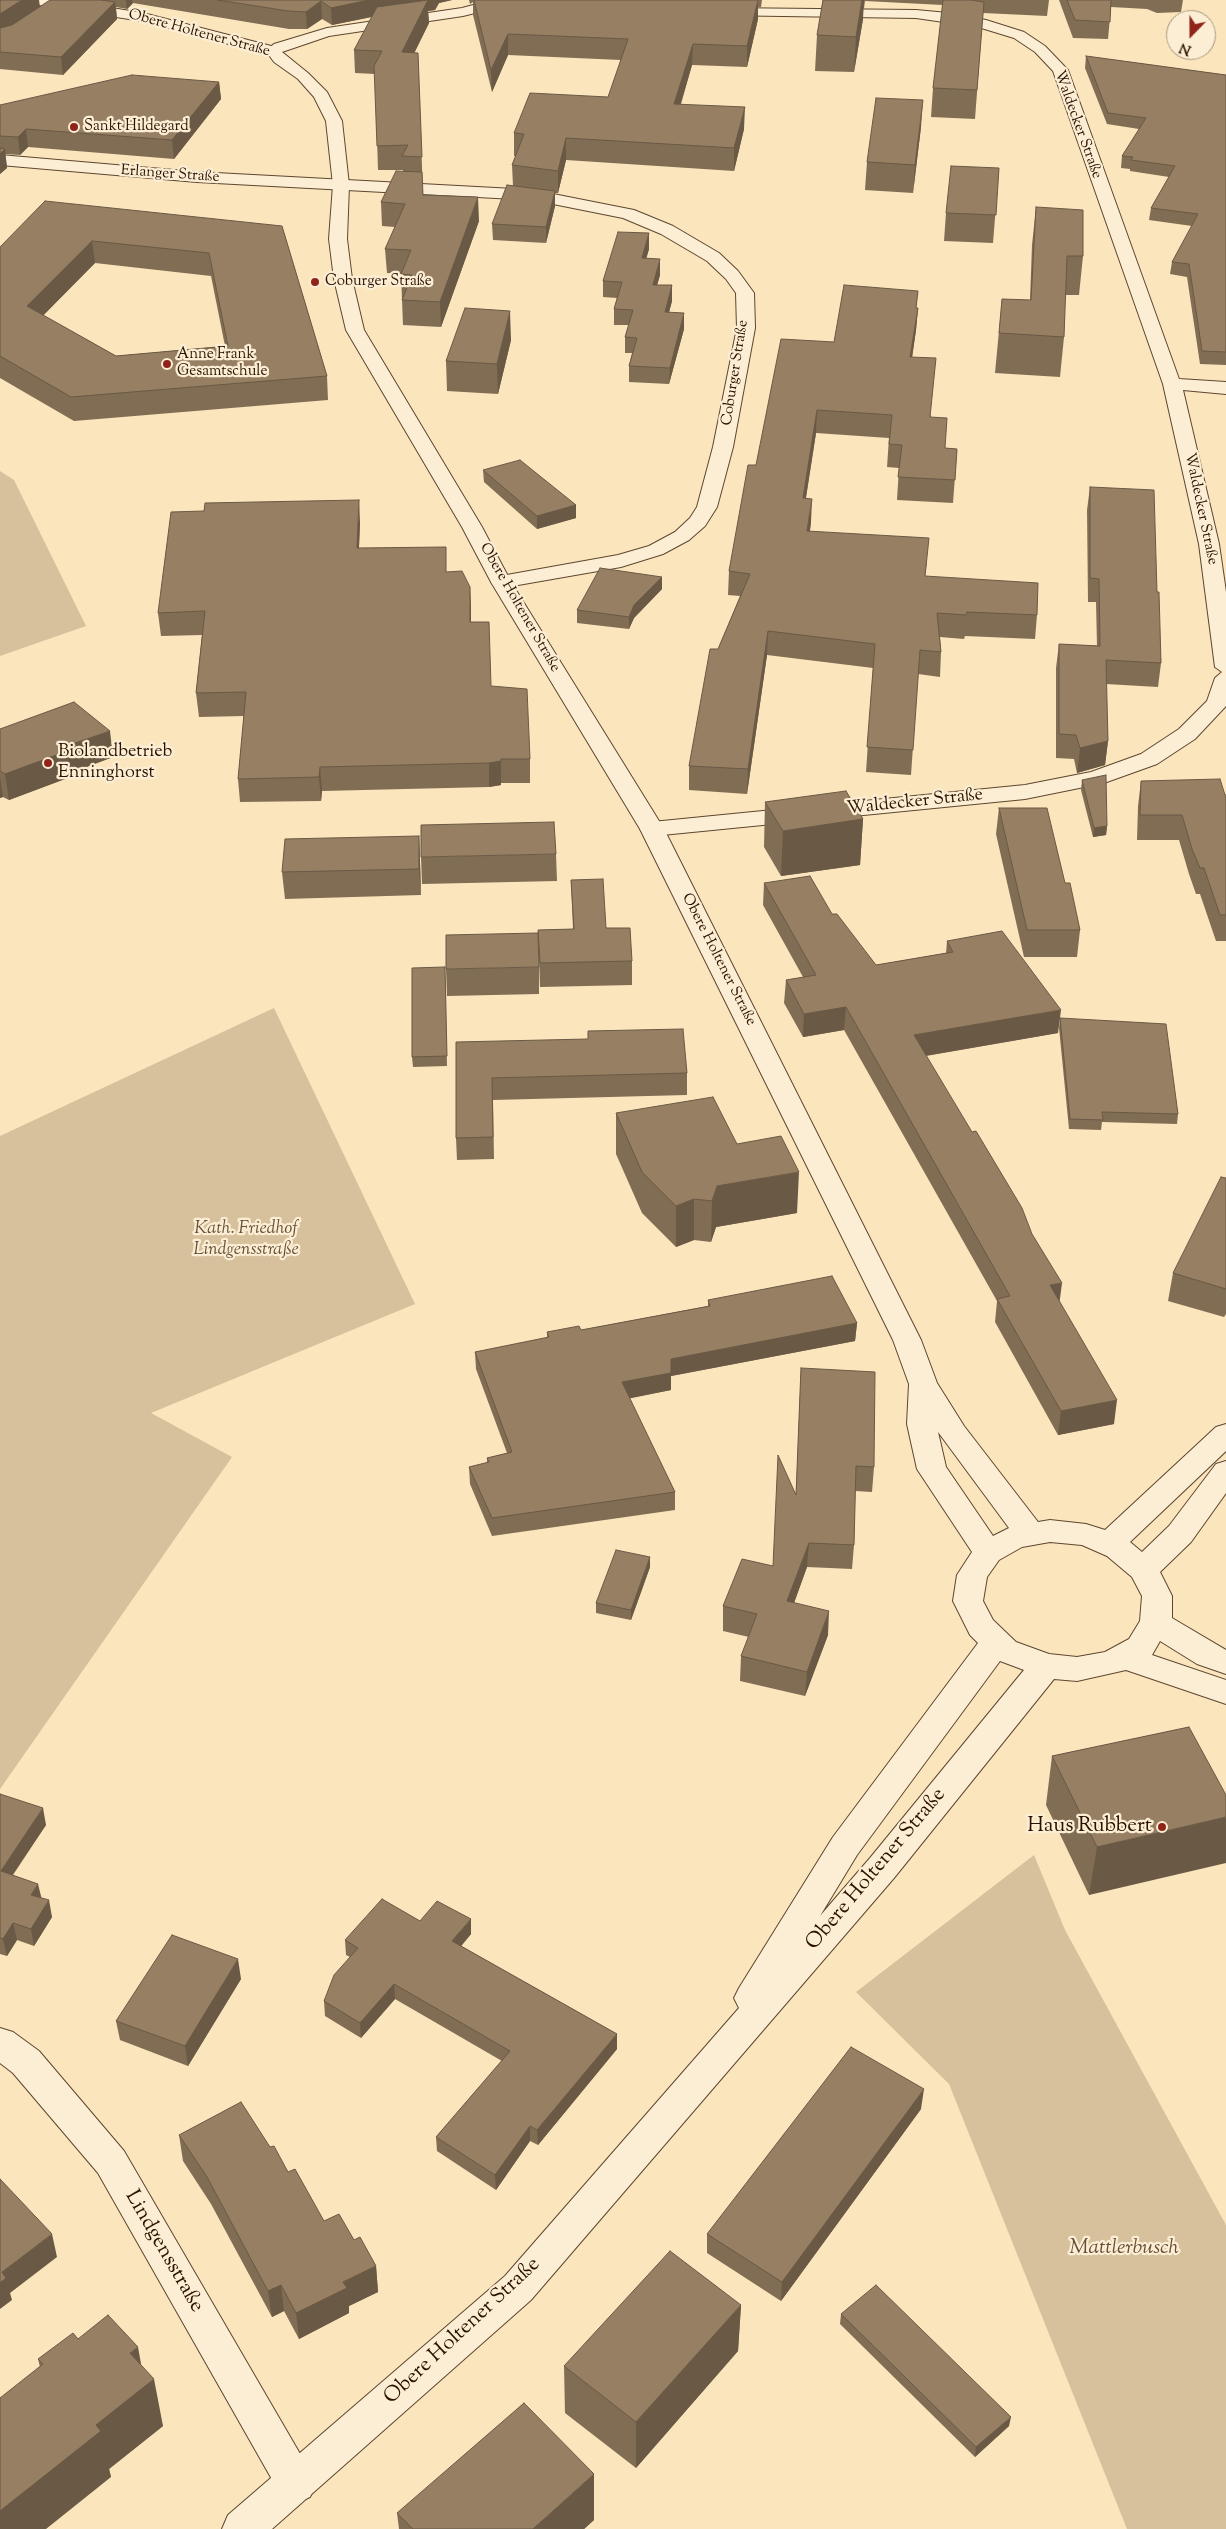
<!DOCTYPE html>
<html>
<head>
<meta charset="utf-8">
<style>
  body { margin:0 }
  #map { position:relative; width:1226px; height:2529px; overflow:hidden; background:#fae5bd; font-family:"Sorts Mill Goudy",serif }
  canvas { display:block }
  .north { position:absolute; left:1166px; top:10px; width:50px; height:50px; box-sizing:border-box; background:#fceed4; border:1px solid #a8967f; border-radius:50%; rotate:202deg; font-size:14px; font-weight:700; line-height:20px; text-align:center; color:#2a1100 }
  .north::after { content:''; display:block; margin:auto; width:18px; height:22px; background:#8f2418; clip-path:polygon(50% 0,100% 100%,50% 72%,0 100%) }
</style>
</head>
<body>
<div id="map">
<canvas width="1226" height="2529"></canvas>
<div class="north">N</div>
</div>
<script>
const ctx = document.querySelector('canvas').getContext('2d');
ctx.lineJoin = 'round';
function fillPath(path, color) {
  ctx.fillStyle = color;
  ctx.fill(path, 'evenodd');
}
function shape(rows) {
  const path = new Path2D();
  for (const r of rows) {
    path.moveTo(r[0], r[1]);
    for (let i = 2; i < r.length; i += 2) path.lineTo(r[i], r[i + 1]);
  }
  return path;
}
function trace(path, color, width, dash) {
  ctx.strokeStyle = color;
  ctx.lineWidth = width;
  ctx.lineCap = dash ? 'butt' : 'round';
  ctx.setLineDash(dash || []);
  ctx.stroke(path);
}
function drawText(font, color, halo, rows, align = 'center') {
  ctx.font = font + ' "Sorts Mill Goudy",serif';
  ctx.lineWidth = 4.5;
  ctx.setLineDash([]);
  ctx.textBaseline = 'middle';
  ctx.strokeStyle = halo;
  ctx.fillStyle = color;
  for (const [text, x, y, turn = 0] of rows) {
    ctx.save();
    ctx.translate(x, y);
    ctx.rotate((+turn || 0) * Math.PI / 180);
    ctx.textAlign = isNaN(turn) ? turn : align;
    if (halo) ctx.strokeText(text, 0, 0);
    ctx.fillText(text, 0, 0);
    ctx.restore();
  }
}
const green = shape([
  [0,471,14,480,86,626,0,656],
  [274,1008,415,1304,151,1413,232,1457,0,1789,0,1136],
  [1034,1855,1065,1930,1226,2225,1226,2529,1127,2529,949,2084,856,1992]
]);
const minor = shape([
  [25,0,61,0,143,13,279,48,282,51,274,56,142,21,32,4,25,0],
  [721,8,916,10,948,13,986,20,1024,32,1045,46,1068,70,1179,379,1226,382,1226,394,1183,390,1219,544,1226,592,1226,706,1195,739,1157,764,1104,783,1025,799,652,836,644,834,640,829,644,824,652,822,1025,785,1091,772,1141,754,1179,729,1207,701,1215,678,1222,672,1215,667,1199,544,1163,384,1053,71,1035,52,1014,38,978,27,916,18,716,15,714,12,716,9,721,8],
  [0,155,197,172,533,190,634,210,673,226,719,253,738,271,754,293,755,328,733,447,717,507,705,526,689,540,663,554,621,567,501,588,494,586,491,582,494,578,501,576,618,555,649,546,675,532,690,518,697,507,713,447,737,328,736,293,726,279,707,261,661,234,623,218,533,200,197,182,0,165,0,155],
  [0,2028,13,2032,39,2051,124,2151,310,2471,316,2484,310,2497,296,2503,282,2497,98,2173,13,2073,0,2063,0,2028]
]);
const tertiary = shape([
  [480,0,494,0,487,10,463,16,329,36,282,52,308,73,327,92,342,121,349,185,347,239,352,279,364,330,482,527,511,582,664,829,921,1340,937,1383,964,1426,1038,1522,1050,1520,1086,1524,1105,1530,1216,1427,1226,1424,1226,1451,1130,1542,1142,1552,1169,1526,1216,1464,1226,1461,1226,1493,1191,1542,1160,1572,1172,1596,1172,1618,1226,1650,1226,1674,1197,1664,1160,1641,1152,1655,1226,1680,1226,1704,1126,1670,1077,1681,1054,1679,894,1878,531,2300,272,2529,222,2529,228,2515,505,2276,739,2008,734,1998,739,1988,833,1837,978,1643,970,1635,953,1601,957,1575,972,1552,917,1469,907,1424,909,1384,893,1340,640,829,491,582,462,527,346,330,334,279,329,239,333,185,326,121,314,97,298,79,274,62,266,51,274,44,327,28,462,8,477,4,480,0],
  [938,1432,944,1440,1009,1528,993,1536,946,1467,938,1432],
  [1050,1542,1082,1545,1107,1556,1132,1577,1142,1596,1140,1621,1129,1639,1105,1652,1077,1657,1049,1654,1016,1642,993,1620,983,1601,987,1577,999,1560,1022,1547,1050,1542],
  [1000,1661,1024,1670,870,1858,820,1916,857,1855,1000,1661]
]);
const wall = shape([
  [0,0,40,7,50,0,452,0,439,3,435,10,428,11,429,23,414,53,418,53,423,195,479,221,441,327,403,325,401,274,387,273,385,249,395,227,382,226,381,202,403,171,403,170,378,170,375,74,355,73,354,50,372,17,332,25,322,19,307,29,289,29,133,3,127,9,116,7,117,19,63,75,0,69],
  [469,0,762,0,761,7,758,7,758,19,747,67,692,65,681,104,744,129,734,171,566,160,558,193,555,193,555,206,546,243,493,240,492,224,513,186,512,165,516,156,514,156,514,133,608,97,621,60,508,55,492,92,473,15,473,2,470,4],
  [823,0,1049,0,1047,16,983,13,975,119,931,117,933,88,943,5,865,1,864,8,863,8,863,19,854,72,815,71,817,35],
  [1059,0,1183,0,1181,12,1157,13,1147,9,1111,7,1108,39,1073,38],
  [1086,56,1226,75,1226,365,1200,364,1187,277,1170,274,1172,262,1192,226,1149,220,1151,208,1169,177,1130,171,1130,169,1121,168,1122,156,1139,129,1107,124,1085,68],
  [219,82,221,99,174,159,28,147,20,155,5,154,7,168,0,174,0,105],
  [921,127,913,193,865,190,867,162],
  [999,168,993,243,944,241,946,213],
  [1036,207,1083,256,1079,295,1065,295,1064,337,1060,377,995,373,1002,299,1030,300,1032,245],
  [282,226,327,376,328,400,74,421,0,378,0,247],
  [95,263,211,276,225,346,116,356,43,315],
  [649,233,649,249,646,258,660,275,657,285,672,285,672,301,669,312,684,329,669,384,629,382,629,366,632,353,625,353,625,337,629,325,614,325,614,309,617,298,603,297,603,281],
  [918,291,916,308,918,308,916,330,912,357,931,417,945,448,957,449,953,503,897,500,899,468,887,467,889,438,816,433,806,498,811,522,810,531,927,561,925,576,1037,615,1035,639,965,636,964,639,940,637,941,652,940,677,918,674,911,775,866,772,873,668,767,655,747,794,689,790,689,766,718,649,740,596,728,595,729,571,756,465,834,342],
  [511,340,498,394,447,391,446,361],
  [483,470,576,505,576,518,537,529,484,482],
  [1090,487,1157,592,1161,663,1158,687,1106,684,1108,741,1105,765,1077,773,1074,759,1056,758,1056,668,1059,644,1097,646,1096,602,1088,602,1087,510],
  [360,522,359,548,447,572,470,587,471,622,491,686,530,759,530,783,501,783,501,785,489,787,322,791,321,801,240,802,238,779,244,716,199,717,196,693,202,635,161,636,158,613],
  [662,577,662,589,634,618,629,629,577,623,577,610],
  [0,729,113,757,81,769,81,773,9,800,3,797,0,798],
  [1082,780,1107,826,1106,835,1093,837,1081,790],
  [1141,781,1226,795,1226,941,1216,941,1200,894,1196,894,1189,874,1179,840,1137,840,1138,806],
  [765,802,863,819,860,865,781,876,764,847],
  [999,808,1065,883,1080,930,1077,957,1024,957,996,834],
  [419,836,420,862,421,895,285,899,282,872],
  [556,854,557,881,422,884,421,857],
  [571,880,606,928,632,961,632,985,540,987,538,930,573,929],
  [764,883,832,914,876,965,946,953,947,941,1058,1033,926,1056,1059,1301,1114,1424,1058,1435,995,1322,997,1301,844,1030,803,1037,784,1003,786,980,803,977,763,905],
  [445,967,447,1066,413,1067,412,1057],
  [539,967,539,994,447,996,446,969],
  [1060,1018,1178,1114,1177,1124,1102,1122,1101,1130,1069,1129,1059,1028],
  [456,1042,687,1073,687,1095,493,1100,494,1159,457,1160,456,1138],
  [616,1113,737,1144,797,1213,716,1227,711,1242,694,1240,676,1247,642,1213,616,1154],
  [1226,1178,1226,1314,1224,1317,1168,1301,1173,1273],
  [708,1300,857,1323,855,1341,671,1376,671,1390,629,1398,675,1492,675,1510,492,1536,470,1484,469,1467,487,1463,487,1458,507,1453,476,1369,475,1352,547,1338,547,1332,581,1330,708,1306],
  [801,1368,874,1467,872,1492,855,1491,854,1545,852,1569,807,1567,794,1603,828,1635,805,1696,740,1681,741,1656,749,1637,723,1631,723,1606,773,1566,796,1494],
  [650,1567,631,1620,596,1613,596,1603],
  [1189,1727,1089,1895,1046,1805,1052,1756],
  [0,1794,46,1825,13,1875,41,1898,52,1917,34,1946,17,1940,7,1956,0,1954],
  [420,1921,471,1934,461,1946,617,2034,617,2049,538,2145,530,2141,496,2190,437,2151,436,2137,502,2061,395,1999,361,2038,325,2016,324,2001,350,1957,346,1955,345,1940],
  [241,1979,188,2066,120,2040,116,2021],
  [921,2109,781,2301,707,2253,707,2234],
  [179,2135,270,2147,288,2172,324,2221,354,2240,376,2266,378,2292,349,2306,349,2313,299,2339,284,2311,272,2317,211,2204,183,2161],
  [741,2305,738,2351,636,2468,565,2413,564,2366],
  [841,2314,1009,2426,975,2457,840,2324],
  [78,2339,141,2365,163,2426,109,2469,111,2477,40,2367,38,2359],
  [397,2513,594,2520,584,2529,399,2529]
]);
const shadedWall = shape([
  [22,0,39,0,40,7,0,33,0,14],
  [126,0,132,0,133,3,127,9],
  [369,0,452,0,439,3,435,10,428,11,429,23,403,76,385,14,332,25,331,8],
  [758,0,758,19,747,67,747,46],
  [862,0,864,0,863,19,854,72,856,37],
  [321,1,322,19,307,29,306,12],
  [115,2,117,19,63,75,61,57],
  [508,34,508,55,492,92,491,70],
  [693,44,692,65,674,126,674,104],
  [219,82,221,99,174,159,172,140],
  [923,100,921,127,913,193,915,165],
  [745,107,744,129,734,171,734,148],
  [26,129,28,147,20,155,18,137],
  [566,138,566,160,558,193,558,171],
  [5,149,7,168,0,174,0,154],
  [555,191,555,206,546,243,546,227],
  [478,197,479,221,441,327,440,302],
  [649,233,649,249,642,274,642,258],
  [92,241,95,263,30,329,27,306],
  [660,259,660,275,653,300,653,285],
  [672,285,672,301,665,328,665,312],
  [918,308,916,330,909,379,910,357],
  [510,311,511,340,498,394,497,364],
  [684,313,684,329,669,384,670,368],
  [817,410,816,433,802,522,803,498],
  [812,499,811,522,806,555,807,531],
  [359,500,360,522,358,570,357,548],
  [576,505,576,518,537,529,537,516],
  [662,577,662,589,634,618,629,629,629,617,634,605],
  [470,587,471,610,471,646,470,622],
  [768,631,767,655,747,794,748,769],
  [110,731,113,757,81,769,81,773,9,800,5,774,75,743],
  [1108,741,1105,765,1077,773,1080,748],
  [501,761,501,785,489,787,489,763],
  [320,767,322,791,321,801,319,777],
  [0,777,3,797,0,798],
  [863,819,860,865,781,876,783,831],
  [1107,826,1106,835,1093,837,1094,828],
  [419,836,420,862,421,895,419,869],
  [846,1007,844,1030,803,1037,804,1014],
  [1061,1010,1058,1033,912,1058,914,1035],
  [799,1172,797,1213,716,1227,711,1242,712,1201,717,1186],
  [694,1199,694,1240,676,1247,676,1206],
  [1062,1283,1059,1306,1050,1285],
  [857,1323,855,1341,671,1376,671,1390,622,1400,622,1382,671,1359],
  [1117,1400,1114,1424,1058,1435,1061,1411],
  [809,1543,807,1567,786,1625,787,1601],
  [650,1557,650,1567,631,1620,631,1610],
  [829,1611,828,1635,805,1696,807,1672],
  [43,1808,46,1825,4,1887,1,1871],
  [1226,1817,1226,1863,1089,1895,1097,1847],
  [38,1884,42,1900,31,1895],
  [49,1900,52,1917,34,1946,31,1929],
  [471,1919,471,1934,453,1956,452,1941],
  [13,1923,17,1940,7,1956,3,1939],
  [238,1959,241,1979,188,2066,185,2046],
  [394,1984,395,1999,361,2038,360,2023],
  [617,2034,617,2049,538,2145,537,2130],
  [924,2089,921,2109,781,2301,782,2282],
  [530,2126,530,2141,496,2190,495,2175],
  [52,2234,57,2257,10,2293,12,2300,0,2309,0,2283,2,2272],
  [376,2266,378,2292,349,2306,349,2313,299,2339,296,2313,343,2282],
  [281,2285,284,2311,272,2317,268,2291],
  [741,2305,738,2351,636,2468,636,2422],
  [138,2347,145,2386,154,2379,163,2426,109,2469,111,2477,46,2529,0,2529,0,2511,96,2425,130,2353],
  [1011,2417,1009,2426,975,2457,976,2447],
  [594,2474,594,2520,584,2529,533,2529]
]);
const building = shape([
  [0,0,22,0,0,14,0,0],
  [50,0,101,0,115,2,61,57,0,52,0,28,12,25,50,0],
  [218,0,369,0,331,8,321,1,306,12,288,11,218,0],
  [428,0,402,52,418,53,422,157,402,156,408,145,377,146,374,66,382,51,354,50,377,7,428,0],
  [474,0,758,0,747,46,693,44,674,104,745,107,734,148,566,138,558,171,512,165,524,134,514,133,530,93,608,97,628,39,508,34,491,70,474,0],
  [823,0,862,0,856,37,817,35,823,0],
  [943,0,971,0,984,2,977,90,933,88,943,0],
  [1067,0,1111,0,1110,22,1075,20,1067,0],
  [1086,56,1226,75,1226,352,1202,351,1189,264,1172,262,1198,214,1151,208,1175,166,1131,160,1133,157,1122,156,1146,118,1108,113,1086,56],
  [132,75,219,82,172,140,26,129,18,137,0,136,0,105,132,75],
  [876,98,923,100,915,165,867,162,876,98],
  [0,148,5,149,0,154,0,148],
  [951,166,999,168,996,215,946,213,951,166],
  [396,171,422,172,423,195,478,197,440,302,402,300,412,275,401,274,411,250,385,249,405,204,381,202,396,171],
  [507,185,555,191,546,227,492,224,507,185],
  [45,201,282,226,327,376,71,397,0,356,0,247,45,201],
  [92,241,209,253,228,346,116,356,27,306,92,241],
  [1036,207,1083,210,1083,256,1067,256,1064,337,999,333,1002,299,1031,300,1036,207],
  [618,232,649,233,642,258,660,259,653,285,672,285,665,312,684,313,670,368,629,366,637,338,625,337,633,310,614,309,622,282,603,281,618,232],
  [844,285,918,291,916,308,918,308,910,357,936,358,930,417,947,418,945,448,957,449,955,480,898,477,902,445,889,444,892,415,817,410,803,498,812,499,807,531,929,538,925,576,1038,583,1037,615,967,612,966,615,937,613,941,652,920,650,913,750,867,747,875,644,768,631,748,769,689,766,710,649,718,649,750,574,729,571,748,465,756,465,781,339,834,342,844,285],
  [465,308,510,311,497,364,446,361,465,308],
  [520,460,576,505,537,516,483,470,520,460],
  [1090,487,1154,490,1157,592,1159,592,1161,663,1106,660,1108,741,1080,748,1076,735,1059,734,1059,644,1100,646,1099,579,1090,578,1090,487],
  [359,500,357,548,446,547,446,572,462,571,470,587,470,622,489,622,491,686,527,689,530,759,501,759,501,761,489,763,320,767,319,777,238,779,246,692,196,693,205,611,158,613,171,512,204,511,205,503,359,500],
  [600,568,662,577,634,605,629,617,577,610,600,568],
  [74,702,110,731,75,743,78,747,5,774,0,771,0,729,74,702],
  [1106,775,1107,826,1094,828,1082,780,1106,775],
  [1220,779,1225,795,1226,795,1226,915,1220,915,1204,868,1200,868,1192,849,1182,815,1140,815,1141,781,1220,779],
  [846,791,863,819,783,831,765,802,846,791],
  [999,808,1047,808,1065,883,1070,883,1080,930,1027,930,999,808],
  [554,822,556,854,421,857,421,825,554,822],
  [419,836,419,869,282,872,285,839,419,836],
  [810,876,832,914,837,914,876,965,953,952,947,941,1002,931,1061,1010,914,1035,972,1132,976,1131,1022,1208,1032,1234,1062,1283,1050,1285,1117,1400,1061,1411,997,1299,1010,1296,846,1007,804,1014,786,980,816,975,764,883,810,876],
  [603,879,606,928,630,928,632,961,540,963,538,930,574,929,571,880,603,879],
  [538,933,539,967,446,969,446,935,538,933],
  [445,967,447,1056,412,1057,412,968,445,967],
  [1060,1018,1166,1024,1178,1114,1102,1112,1103,1120,1070,1119,1060,1018],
  [683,1029,687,1073,492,1078,493,1137,456,1138,456,1042,588,1039,588,1031,683,1029],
  [713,1097,737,1144,781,1136,799,1172,717,1186,712,1201,694,1199,676,1206,642,1172,616,1113,713,1097],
  [1221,1177,1226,1178,1226,1289,1173,1273,1221,1177],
  [832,1276,857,1323,671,1359,671,1373,622,1382,675,1492,492,1518,469,1467,489,1462,487,1458,512,1452,475,1352,549,1337,547,1332,579,1326,581,1330,710,1306,708,1300,832,1276],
  [801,1368,875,1372,874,1467,856,1466,854,1545,809,1543,787,1601,829,1611,807,1672,741,1656,757,1614,723,1606,742,1559,773,1566,778,1455,796,1495,801,1368],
  [616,1550,650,1557,631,1610,596,1603,616,1550],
  [1189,1727,1226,1795,1226,1817,1097,1847,1052,1756,1189,1727],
  [0,1794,43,1808,1,1871,38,1884,31,1895,49,1900,31,1929,13,1923,3,1939,0,1938,0,1794],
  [382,1899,420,1921,437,1901,471,1919,452,1941,617,2034,537,2130,530,2126,495,2175,436,2137,510,2051,394,1984,360,2023,324,2001,334,1975,358,1948,345,1940,382,1899],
  [172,1935,238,1959,185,2046,116,2021,172,1935],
  [851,2047,924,2089,782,2282,707,2234,851,2047],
  [241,2102,270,2147,274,2146,288,2172,295,2169,324,2221,339,2214,354,2240,360,2237,376,2266,343,2282,347,2288,296,2313,281,2285,268,2291,207,2177,179,2135,241,2102],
  [0,2179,52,2234,2,2272,6,2278,0,2283,0,2179],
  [670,2251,741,2305,636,2422,564,2366,670,2251],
  [876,2285,1011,2417,976,2447,841,2314,876,2285],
  [108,2315,138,2347,130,2353,154,2379,96,2425,101,2431,0,2511,0,2398,43,2364,38,2359,73,2333,78,2339,108,2315],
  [524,2403,594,2474,533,2529,413,2529,397,2513,524,2403]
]);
const markers = [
  [74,127,5,"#8f2418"],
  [315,282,5,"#8f2418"],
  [167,364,5,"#8f2418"],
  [48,763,5,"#8f2418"],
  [1162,1827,5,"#8f2418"]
];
const farStreetnames = [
  ["Obere Holtener Straße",199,34,15],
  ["Waldecker Straße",1077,125,70],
  ["Erlanger Straße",170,175,4],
  ["Coburger Straße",736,373,-81],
  ["Waldecker Straße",1200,509,78],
  ["Obere Holtener Straße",519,608,60],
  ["Obere Holtener Straße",718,960,63]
];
const farPoinames = [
  ["Sankt Hildegard",84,127],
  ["Coburger Straße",325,282],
  ["Anne Frank",177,355],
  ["Gesamtschule",177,372]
];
const poiNames = [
  ["Biolandbetrieb",58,753],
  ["Enninghorst",58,774]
];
const streetNames = [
  ["Waldecker Straße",915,803,-6]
];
const parkNames = [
  ["Kath. Friedhof",246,1230],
  ["Lindgensstraße",246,1251]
];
const nearPoinames = [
  ["Haus Rubbert",1152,1827]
];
const nearStreetnames = [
  ["Obere Holtener Straße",877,1870,-50],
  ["Lindgensstraße",163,2252,60],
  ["Obere Holtener Straße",463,2332,-43]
];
const nearParknames = [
  ["Mattlerbusch",1124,2249]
];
fillPath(green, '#d7c19d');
trace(minor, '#5e462f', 2);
trace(tertiary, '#5e462f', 2);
fillPath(minor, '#fceed4');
fillPath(tertiary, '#fceed4');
fillPath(wall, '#816d54');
fillPath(shadedWall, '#695945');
fillPath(building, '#967f62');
trace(building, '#695945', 1);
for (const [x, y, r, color] of markers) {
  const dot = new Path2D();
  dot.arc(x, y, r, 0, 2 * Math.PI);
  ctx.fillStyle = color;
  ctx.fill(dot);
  trace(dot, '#fceed4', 2);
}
drawText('15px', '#2a1100', '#fceed4', farStreetnames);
drawText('15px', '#2a1100', '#fceed4', farPoinames, 'left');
drawText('18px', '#2a1100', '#fceed4', poiNames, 'left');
drawText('18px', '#2a1100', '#fceed4', streetNames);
drawText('italic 18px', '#674f37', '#fceed4', parkNames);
drawText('21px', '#2a1100', '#fceed4', nearPoinames, 'right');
drawText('21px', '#2a1100', '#fceed4', nearStreetnames);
drawText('italic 21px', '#674f37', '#fceed4', nearParknames);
</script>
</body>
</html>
